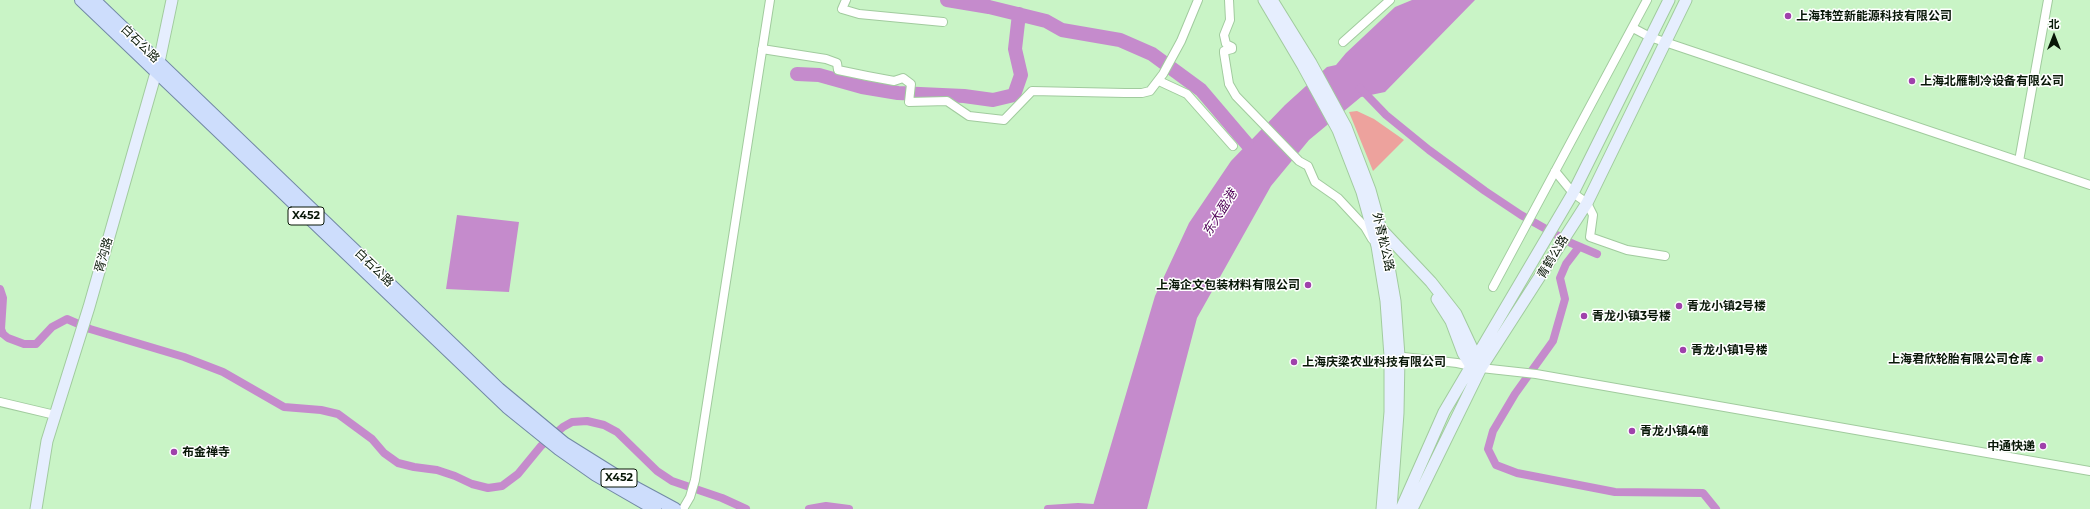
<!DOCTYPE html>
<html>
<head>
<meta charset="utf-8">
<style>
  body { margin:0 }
  #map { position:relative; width:2090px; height:509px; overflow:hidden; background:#c9f4c6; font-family:Montserrat,"Noto Sans SC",sans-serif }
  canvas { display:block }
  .north { position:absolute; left:2034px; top:16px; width:40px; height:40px; -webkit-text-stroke:3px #fff; paint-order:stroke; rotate:0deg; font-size:11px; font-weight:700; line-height:16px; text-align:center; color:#081707 }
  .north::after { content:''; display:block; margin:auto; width:14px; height:18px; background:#081707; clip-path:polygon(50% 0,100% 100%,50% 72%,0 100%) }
</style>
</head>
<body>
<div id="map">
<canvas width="2090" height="509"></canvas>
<div class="north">北</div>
</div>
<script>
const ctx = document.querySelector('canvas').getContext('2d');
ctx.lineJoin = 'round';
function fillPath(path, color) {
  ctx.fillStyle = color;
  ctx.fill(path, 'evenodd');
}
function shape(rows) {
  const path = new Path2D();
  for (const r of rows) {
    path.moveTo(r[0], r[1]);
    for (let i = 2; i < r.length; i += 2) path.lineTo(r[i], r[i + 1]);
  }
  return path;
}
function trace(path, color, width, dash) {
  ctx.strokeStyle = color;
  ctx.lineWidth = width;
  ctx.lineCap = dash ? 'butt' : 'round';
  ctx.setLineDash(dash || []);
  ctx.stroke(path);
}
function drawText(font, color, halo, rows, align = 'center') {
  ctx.font = font + ' Montserrat,"Noto Sans SC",sans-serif';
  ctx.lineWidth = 3;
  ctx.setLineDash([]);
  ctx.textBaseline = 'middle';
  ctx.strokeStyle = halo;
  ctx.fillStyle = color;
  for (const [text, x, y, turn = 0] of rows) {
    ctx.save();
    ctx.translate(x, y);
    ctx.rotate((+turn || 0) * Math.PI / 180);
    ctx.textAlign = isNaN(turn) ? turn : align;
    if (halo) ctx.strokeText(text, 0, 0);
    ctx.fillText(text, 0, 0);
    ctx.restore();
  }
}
const green = shape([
  [1357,111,1374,119,1404,140,1373,171,1349,112]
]);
const water = shape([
  [1412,0,1475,0,1385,92,1361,97,1309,140,1271,186,1197,318,1147,509,1092,509,1155,296,1189,223,1231,161,1285,105,1327,67,1336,65,1346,53,1395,7],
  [457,215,519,222,509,292,446,289]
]);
const canal = shape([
  [1360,88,1386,115,1429,150,1485,191,1521,215,1571,243,1597,254],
  [1579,247,1566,264,1560,278,1565,299,1553,341,1515,394,1493,431,1488,449,1496,465,1517,473,1615,492,1703,493,1716,509],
  [0,289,3,298,1,329,3,334,8,338,24,344,36,344,52,327,67,319,90,329,184,357,223,372,284,407,321,410,338,414,372,439,384,453,398,463,414,467,437,470,455,476,472,484,488,488,502,486,518,474,541,446,563,427,572,422,587,421,604,425,617,432,657,471,672,481,722,498,746,509],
  [809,509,826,506,849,509],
  [1048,509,1078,507,1109,509]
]);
const river = shape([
  [947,0,989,7,1046,21,1062,30,1120,40,1152,54,1201,90,1247,144],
  [797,74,819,75,862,87,898,93,964,96,993,100,1014,95,1021,75,1015,49,1019,14]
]);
const street = shape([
  [846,0,842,9,859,14,943,22],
  [1229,0,1230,20,1224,35,1226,44,1232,47,1232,49,1224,51,1224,53,1229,84,1236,96,1299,161,1308,166,1315,182,1338,198,1365,227,1372,239],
  [1633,28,1650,37,2090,185],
  [1343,42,1390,0],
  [762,49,826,59,837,63,838,70,867,76,894,81,903,78,911,84,909,102,947,101,969,116,1004,120,1032,91,1125,93,1142,93,1150,91,1163,74,1181,41,1198,0],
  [1159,81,1187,94,1233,146],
  [2019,161,2048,0],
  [1555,171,1573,193,1587,203,1593,215,1590,237,1627,250,1665,256],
  [1493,287,1647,0],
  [1395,356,1457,363,1481,368,1536,374,2090,471],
  [0,402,55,415],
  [683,509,690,497,695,480,770,0]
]);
const secondary = shape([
  [1264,0,1303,66,1338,130,1362,192,1377,246,1386,301,1390,356,1390,412,1382,509],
  [1272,0,1311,63,1346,127,1370,190,1385,244,1395,301,1399,356,1398,413,1391,509],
  [1383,231,1431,282,1456,314,1478,361],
  [1437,299,1451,321,1463,353,1471,366],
  [36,509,47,441,89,307,159,62,172,0],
  [1401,509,1444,412,1573,193,1669,0],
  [1412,509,1481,368,1587,203,1686,0]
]);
const primary = shape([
  [81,0,507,407,559,449,596,475,655,509],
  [94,0,499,389,564,443,636,488,675,509]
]);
const markers = [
  [1788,16,4,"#9f41ab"],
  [1912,81,4,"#9f41ab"],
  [1308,285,4,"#9f41ab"],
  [1679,306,4,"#9f41ab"],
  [1584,316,4,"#9f41ab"],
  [1683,350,4,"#9f41ab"],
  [2040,359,4,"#9f41ab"],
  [1294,362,4,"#9f41ab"],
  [1632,431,4,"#9f41ab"],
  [2043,446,4,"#9f41ab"],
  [174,452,4,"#9f41ab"]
];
const shields = [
  [306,216,36],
  [619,478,36]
];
const shieldNames = [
  ["X452",306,216],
  ["X452",619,478]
];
const poiNames = [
  ["上海玮笠新能源科技有限公司",1796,16],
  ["上海北雁制冷设备有限公司",1920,81],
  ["上海企文包装材料有限公司",1300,285,"right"],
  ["青龙小镇2号楼",1687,306],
  ["青龙小镇3号楼",1592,316],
  ["青龙小镇1号楼",1691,350],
  ["上海君欣轮胎有限公司仓库",2032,359,"right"],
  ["上海庆梁农业科技有限公司",1302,362],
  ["青龙小镇4幢",1640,431],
  ["中通快递",2035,446,"right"],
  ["布金禅寺",182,452]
];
const streetNames = [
  ["白石公路",140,44,44],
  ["外青松公路",1383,242,77],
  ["胥沟路",104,255,-74],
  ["青鹤公路",1553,257,-59],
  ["白石公路",374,268,44]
];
const waterNames = [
  ["东大盈港",1220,213,-58]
];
fillPath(green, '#eda29d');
fillPath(water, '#c58bcc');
trace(canal, '#c58bcc', 8);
trace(river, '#c58bcc', 14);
trace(street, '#a1cb9e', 10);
trace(secondary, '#a1cb9e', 13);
trace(primary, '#7289a5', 14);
trace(street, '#fff', 8);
trace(secondary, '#e6eefe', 11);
trace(primary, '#cdddfc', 12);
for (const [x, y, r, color] of markers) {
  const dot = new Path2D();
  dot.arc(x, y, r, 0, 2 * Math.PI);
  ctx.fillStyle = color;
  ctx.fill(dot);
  trace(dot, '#fff', 1.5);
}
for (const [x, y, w] of shields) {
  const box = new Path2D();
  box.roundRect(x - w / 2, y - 9, w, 18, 3);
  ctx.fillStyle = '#fff';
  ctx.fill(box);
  trace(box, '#081707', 1);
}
drawText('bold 11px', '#081707', null, shieldNames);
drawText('bold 12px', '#081707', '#fff', poiNames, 'left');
drawText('12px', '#081707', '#fff', streetNames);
drawText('italic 13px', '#4e0056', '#fff', waterNames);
</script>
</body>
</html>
